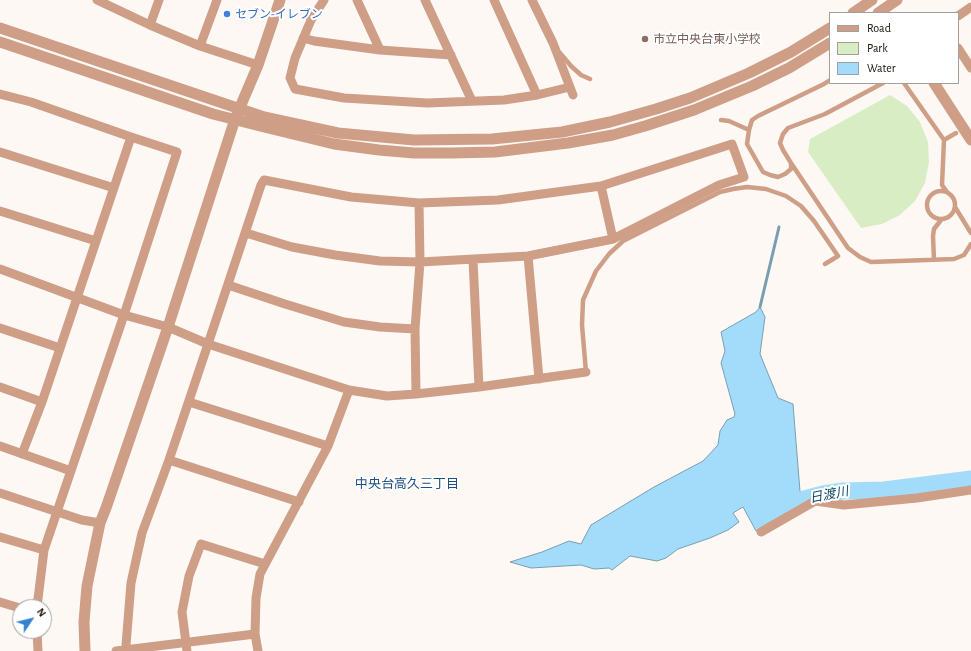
<!DOCTYPE html>
<html>
<head>
<meta charset="utf-8">
<style>
  body { margin:0 }
  #map { position:relative; width:971px; height:651px; overflow:hidden; background:#fdf8f4; font-family:"Alegreya Sans",sans-serif }
  canvas { display:block }
  .legend { position:absolute; left:829px; top:12px; width:130px; height:72px; box-sizing:border-box; background:#fff; border:1px solid #a29f9c; margin:0; padding:5px 7px; list-style:none; font-size:12px; color:#170e08 }
  .legend li { display:flex; align-items:center; gap:8px; height:20px }
  .legend b { width:20px; border:1px solid #a29f9c }
  .north { position:absolute; left:12px; top:599px; width:40px; height:40px; box-sizing:border-box; background:#fff; border:1px solid #a29f9c; border-radius:50%; rotate:55deg; font-size:11px; font-weight:700; line-height:16px; text-align:center; color:#170e08 }
  .north::after { content:''; display:block; margin:auto; width:14px; height:18px; background:#3482d2; clip-path:polygon(50% 0,100% 100%,50% 72%,0 100%) }
</style>
</head>
<body>
<div id="map">
<canvas width="971" height="651"></canvas>
<ul class="legend">
<li><b style="height:5px;background:#ce9e86"></b>Road</li>
<li><b style="height:11px;background:#d9edc5"></b>Park</li>
<li><b style="height:11px;background:#a3dcfa"></b>Water</li>
</ul>
<div class="north">N</div>
</div>
<script>
const ctx = document.querySelector('canvas').getContext('2d');
ctx.lineJoin = 'round';
function fillPath(path, color) {
  ctx.fillStyle = color;
  ctx.fill(path, 'evenodd');
}
function shape(rows) {
  const path = new Path2D();
  for (const r of rows) {
    if (r.length === 3) {
      path.moveTo(r[0] + r[2], r[1]);
      path.arc(r[0], r[1], r[2], 0, 2 * Math.PI);
      continue;
    }
    path.moveTo(r[0], r[1]);
    for (let i = 2; i < r.length; i += 2) path.lineTo(r[i], r[i + 1]);
  }
  return path;
}
function trace(path, color, width, dash) {
  ctx.strokeStyle = color;
  ctx.lineWidth = width;
  ctx.lineCap = dash ? 'butt' : 'round';
  ctx.setLineDash(dash || []);
  ctx.stroke(path);
}
function drawText(font, color, halo, rows, align = 'center') {
  ctx.font = font + ' "Alegreya Sans","Noto Sans JP",sans-serif';
  ctx.lineWidth = 4;
  ctx.setLineDash([]);
  ctx.textBaseline = 'middle';
  ctx.strokeStyle = halo;
  ctx.fillStyle = color;
  for (const [text, x, y, turn = 0] of rows) {
    ctx.save();
    ctx.translate(x, y);
    ctx.rotate((+turn || 0) * Math.PI / 180);
    ctx.textAlign = isNaN(turn) ? turn : align;
    if (halo) ctx.strokeText(text, 0, 0);
    ctx.fillText(text, 0, 0);
    ctx.restore();
  }
}
const green = shape([
  [890,95,907,106,920,122,928,142,929,162,925,183,915,201,900,215,882,224,861,228,808,152,810,139]
]);
const water = shape([
  [760,307,765,317,760,354,778,398,793,404,801,504,756,531,743,507,733,513,739,522,728,530,710,538,678,549,666,558,657,561,630,556,612,570,609,568,594,569,581,565,531,568,510,562,542,552,569,541,581,544,591,525,654,487,703,461,718,445,720,431,727,420,734,417,735,414,721,363,725,351,721,332,756,312,760,307]
]);
const stream = shape([
  [760,307,779,227]
]);
const river = shape([
  [780,501,785,504,823,494,843,491,884,490,971,479]
]);
const service = shape([
  [560,53,571,66,581,75,590,79],
  [830,80,824,84,758,116,752,120,749,130,747,144,763,172,770,175,778,177,785,174,791,169,791,163,783,150,780,143,783,134,788,128,825,114,883,83],
  [904,83,944,140,942,185,947,192],
  [721,120,729,121,749,130],
  [944,140,956,133],
  [791,163,848,248,860,257,871,262,954,259,964,255,971,244],
  [941,205,14],
  [955,207,971,233],
  [934,260,933,236,934,229,941,220],
  [586,372,582,325,583,300,596,271,609,254,623,241,720,192,733,189,747,187,766,189,786,196,801,206,814,221,838,256,825,264]
]);
const minor = shape([
  [97,0,150,25,200,46,258,65],
  [324,0,311,20,295,58,290,78,295,89,344,98,427,103,504,100,537,95,570,87],
  [357,0,380,50],
  [425,0,472,101],
  [494,0,537,95],
  [532,0,553,43,573,95],
  [958,16,971,7],
  [150,25,159,0],
  [303,38,314,41,380,50,451,55],
  [200,46,217,0],
  [958,48,971,68],
  [0,94,31,102,131,137,177,152,124,315,44,550,37,607],
  [0,152,114,188],
  [601,186,613,239],
  [0,211,96,241],
  [528,256,539,379],
  [473,260,479,387],
  [0,269,124,315,168,327,208,344,349,390,387,396,416,394,479,387,586,372],
  [228,285,285,304,344,322,380,327,415,329],
  [0,328,60,348],
  [0,387,42,402],
  [416,394,415,329,420,262,419,203],
  [189,402,328,446],
  [0,446,71,471],
  [22,454,42,402,131,137],
  [169,460,299,502],
  [0,493,82,520,100,523],
  [761,532,815,501,844,505,917,498,971,490],
  [0,537,44,550],
  [0,602,20,608],
  [37,631,38,651],
  [116,651,255,634],
  [128,651,126,645,131,583,142,533,169,460,208,344,261,185,264,180,351,197,419,203,498,200,601,186,732,144,744,177,719,185,613,239,528,256,420,262,380,261,335,255,292,247,246,233],
  [187,651,182,612,189,576,201,544,265,564],
  [258,651,255,634,256,598,260,574,328,446,349,390]
]);
const tertiary = shape([
  [853,13,872,0],
  [878,13,897,0],
  [0,28,264,117,338,133,414,140,492,139,562,132,610,122,656,109,690,98,749,73,791,52,830,28],
  [0,42,213,114,260,126,334,144,379,150,414,153,452,153,495,152,568,143,613,135,645,126,694,110,752,86,789,68,830,43],
  [934,83,971,140],
  [85,651,84,622,87,586,100,523,106,508,168,327,235,119,258,65,280,0]
]);
const markers = [
  [227,14,4,"#3f7fe0"],
  [645,39,4,"#8d6e63"]
];
const shopNames = [
  ["セブン-イレブン",235,14]
];
const educationNames = [
  ["市立中央台東小学校",653,39]
];
const neighbourhoodNames = [
  ["中央台高久三丁目",407,484]
];
const waterNames = [
  ["日渡川",829,495,-11]
];
fillPath(green, '#d9edc5');
fillPath(water, '#a3dcfa');
trace(water, '#799eb1', 1);
trace(stream, '#799eb1', 3);
trace(river, '#a3dcfa', 17);
trace(service, '#ce9e86', 4.5);
trace(minor, '#ce9e86', 9);
trace(tertiary, '#ce9e86', 11);
for (const [x, y, r, color] of markers) {
  const dot = new Path2D();
  dot.arc(x, y, r, 0, 2 * Math.PI);
  ctx.fillStyle = color;
  ctx.fill(dot);
  trace(dot, '#fff', 1.5);
}
drawText('12px', '#366cbe', '#fff', shopNames, 'left');
drawText('12px', '#785e54', '#fff', educationNames, 'left');
drawText('13px', '#1e5083', '#fff', neighbourhoodNames);
drawText('italic 13px', '#07465f', '#fff', waterNames);
</script>
</body>
</html>
